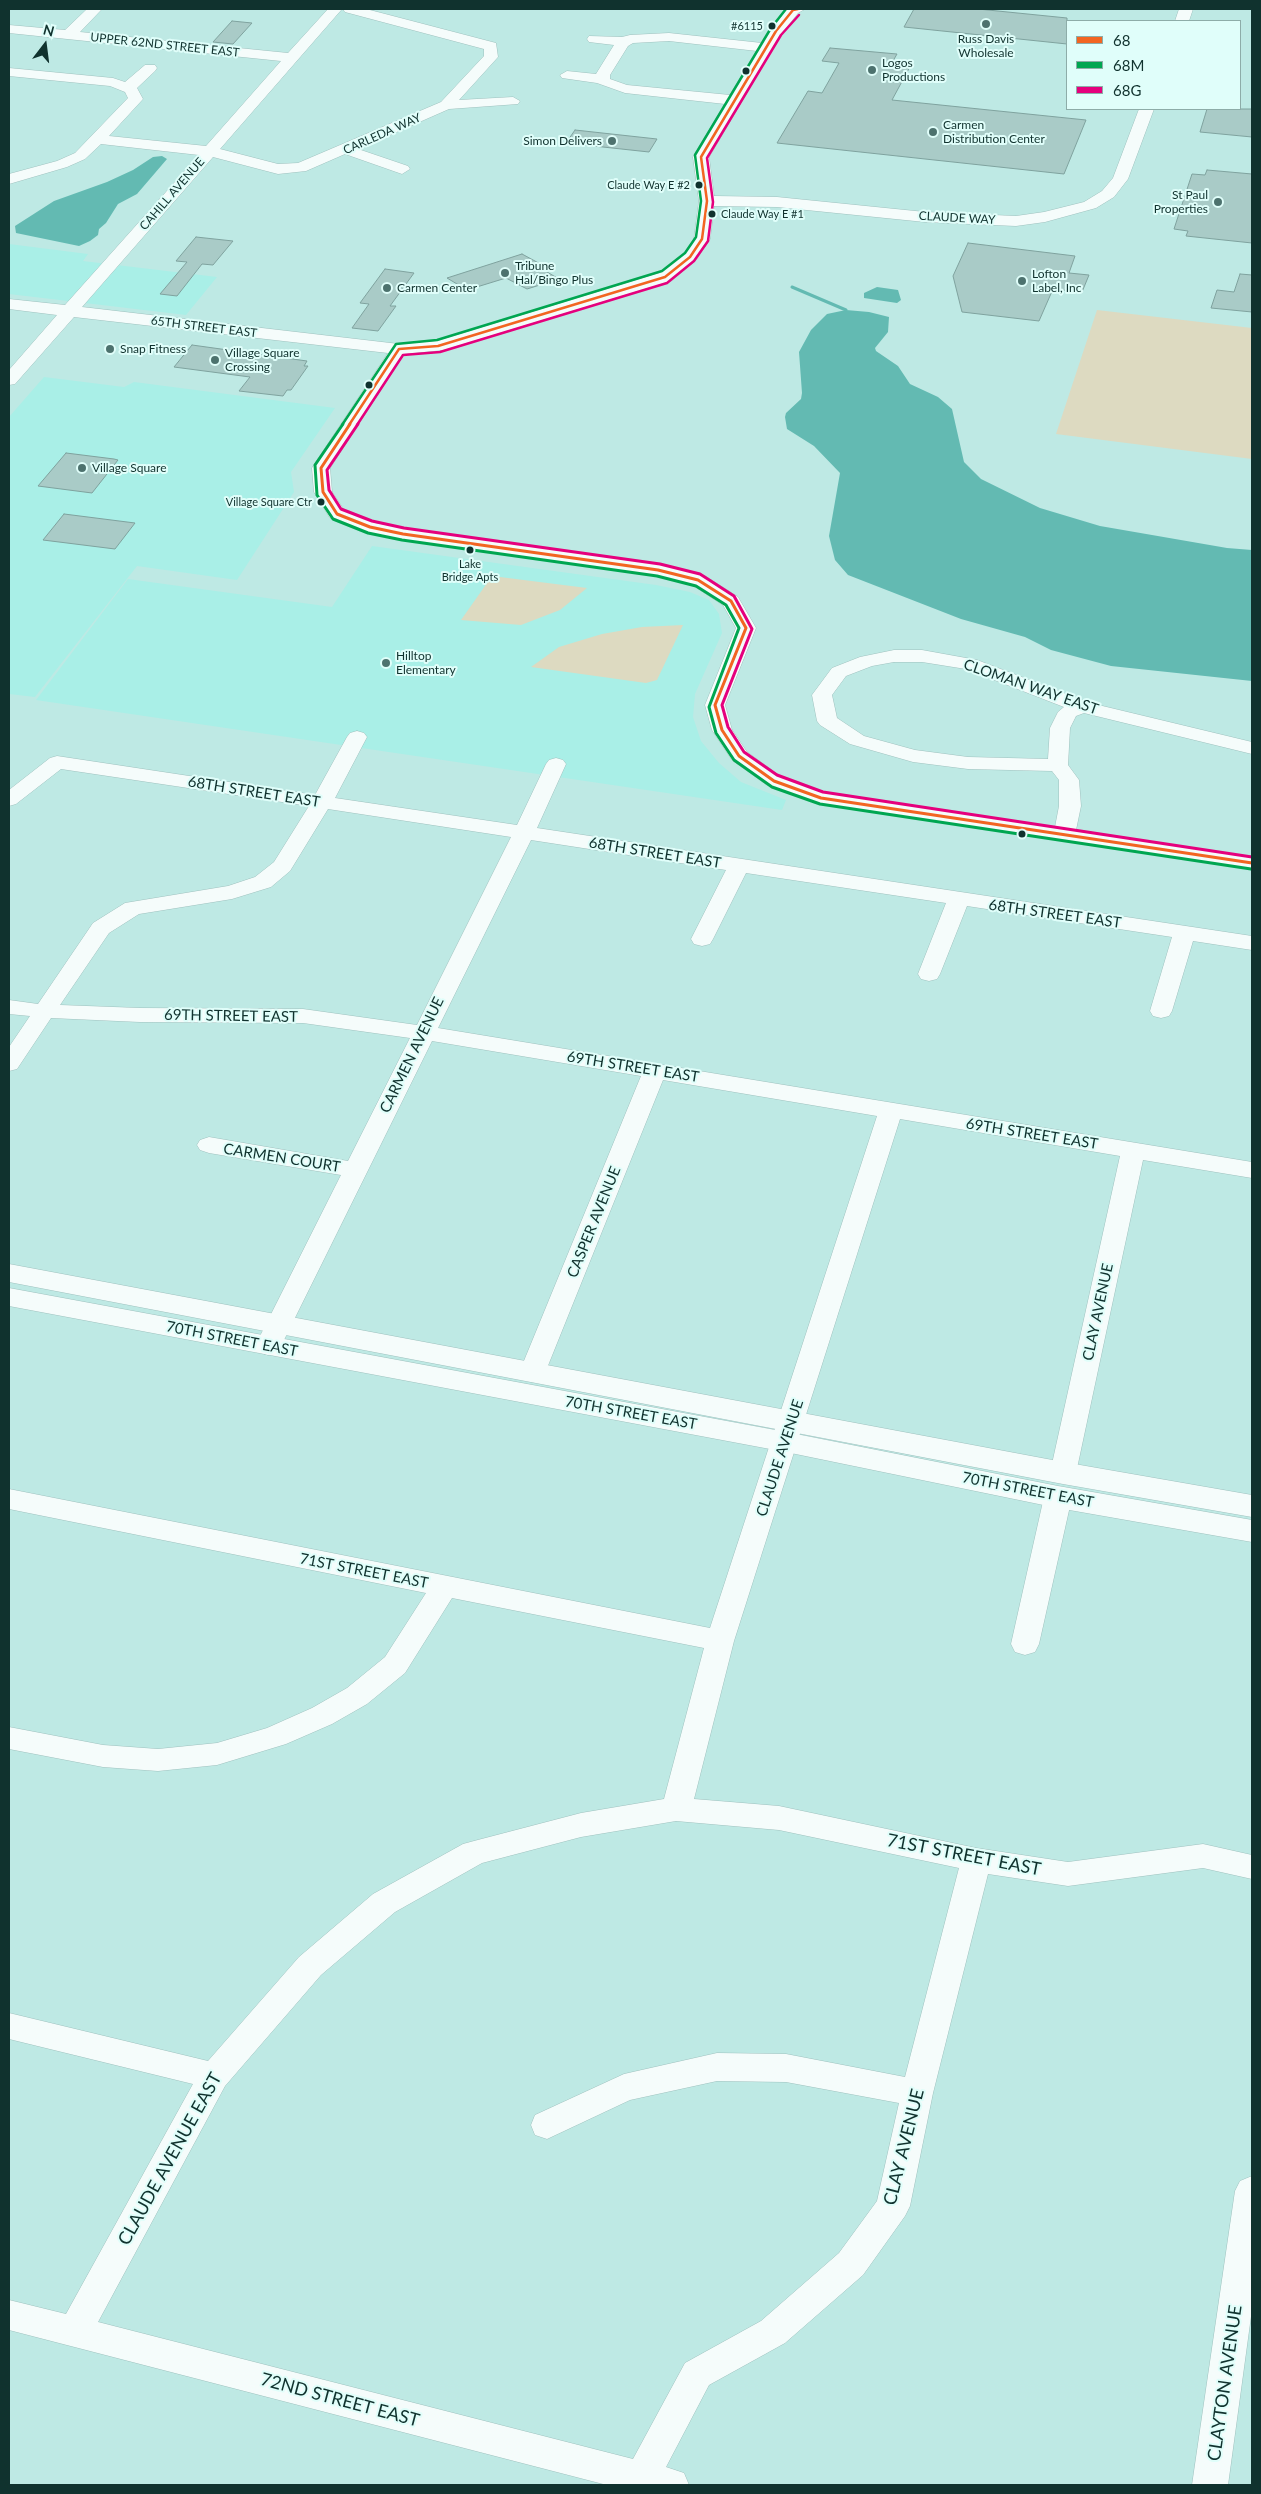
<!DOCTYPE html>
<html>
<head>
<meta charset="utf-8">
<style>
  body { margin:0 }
  #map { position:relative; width:1261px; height:2494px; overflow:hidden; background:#bee9e4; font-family:Lato,sans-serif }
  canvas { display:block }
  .frame { position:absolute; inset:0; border:10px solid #10322e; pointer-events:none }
  .legend { position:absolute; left:1066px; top:20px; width:175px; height:90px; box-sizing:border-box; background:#e0fefa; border:1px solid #8daca8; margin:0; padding:6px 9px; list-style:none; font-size:15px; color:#10322e }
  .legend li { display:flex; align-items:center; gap:10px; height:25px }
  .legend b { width:25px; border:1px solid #8daca8 }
  .north { position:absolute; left:20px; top:20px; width:50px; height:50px; -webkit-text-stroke:4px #e0fefa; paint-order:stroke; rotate:15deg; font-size:14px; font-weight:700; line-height:20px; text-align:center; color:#10322e }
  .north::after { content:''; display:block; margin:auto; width:18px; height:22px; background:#10322e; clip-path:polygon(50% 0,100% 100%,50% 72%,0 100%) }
</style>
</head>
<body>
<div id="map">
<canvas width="1261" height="2494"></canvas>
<div class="frame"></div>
<ul class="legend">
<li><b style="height:6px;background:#f26522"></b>68</li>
<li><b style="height:6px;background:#00a651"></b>68M</li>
<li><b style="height:6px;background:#e5007d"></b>68G</li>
</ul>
<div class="north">N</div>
</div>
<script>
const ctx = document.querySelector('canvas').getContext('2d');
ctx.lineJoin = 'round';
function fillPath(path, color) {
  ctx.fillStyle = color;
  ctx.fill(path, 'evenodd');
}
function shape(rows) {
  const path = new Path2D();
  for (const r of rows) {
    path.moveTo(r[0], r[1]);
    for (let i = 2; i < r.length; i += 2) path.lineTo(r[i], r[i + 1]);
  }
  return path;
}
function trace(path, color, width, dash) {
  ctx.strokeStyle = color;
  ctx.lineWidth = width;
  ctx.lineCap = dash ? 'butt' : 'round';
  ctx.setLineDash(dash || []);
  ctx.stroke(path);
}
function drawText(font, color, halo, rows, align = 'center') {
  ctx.font = font + ' Lato,sans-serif';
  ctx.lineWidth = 4;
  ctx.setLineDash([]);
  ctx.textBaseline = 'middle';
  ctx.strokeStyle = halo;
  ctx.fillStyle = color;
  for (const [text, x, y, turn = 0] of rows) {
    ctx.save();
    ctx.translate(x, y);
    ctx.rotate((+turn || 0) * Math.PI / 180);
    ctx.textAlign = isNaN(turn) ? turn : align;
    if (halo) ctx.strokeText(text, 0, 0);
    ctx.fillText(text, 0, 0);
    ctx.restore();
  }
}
const built = shape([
  [9,244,88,254,83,261,217,277,186,315,9,294],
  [44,377,124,387,134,382,335,408,291,472,294,492,237,580,137,566,35,697,9,694,9,417],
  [372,546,656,585,690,592,709,600,719,614,722,633,695,694,693,717,701,741,719,763,741,782,786,800,782,810,36,700,128,579,332,607]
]);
const green = shape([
  [1097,310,1252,328,1252,459,1056,434],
  [492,576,587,588,560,610,521,625,461,620],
  [683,625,657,680,646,683,531,667,559,647,602,634,642,627]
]);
const water = shape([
  [162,156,167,159,137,194,118,204,106,223,99,229,98,235,90,241,79,246,16,233,15,226,54,201,107,182,133,170,153,157],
  [877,287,898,290,901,300,897,303,864,298,864,293],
  [846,310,869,312,889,317,888,332,875,348,876,351,898,366,910,384,938,397,952,409,964,462,981,479,1040,508,1100,526,1227,548,1252,550,1252,681,1111,666,1051,650,1025,637,961,619,848,575,835,560,829,536,840,473,814,446,787,429,785,417,786,413,801,399,802,393,799,352,811,330,827,314]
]);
const stream = shape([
  [792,287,846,310]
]);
const building = shape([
  [914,9,978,9,1067,18,1067,44,904,27,914,9],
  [232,21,252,23,233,44,213,42,232,21],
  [830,48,897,54,893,61,912,63,892,100,1086,120,1064,174,777,143,808,91,822,93,839,63,822,61,830,48],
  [1207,109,1252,109,1252,137,1200,132,1207,109],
  [575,130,657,139,649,152,566,143,575,130],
  [1207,170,1252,174,1252,243,1186,236,1188,231,1174,229,1192,174,1205,175,1207,170],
  [196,237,233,241,213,265,202,264,177,296,160,294,187,262,176,261,196,237],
  [968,243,1075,256,1069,273,1089,275,1082,292,1053,289,1039,321,962,312,953,276,968,243],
  [522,254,546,267,542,269,559,279,527,289,506,278,467,290,447,278,522,254],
  [385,269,414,273,390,306,396,306,378,331,352,328,369,304,360,303,385,269],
  [1240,274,1252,275,1252,312,1211,308,1217,290,1234,292,1240,274],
  [192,345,307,361,304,366,308,366,291,390,287,390,283,396,239,391,250,377,174,367,192,345],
  [66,453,114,459,118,460,92,493,38,486,66,453],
  [64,514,135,523,115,549,43,540,64,514]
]);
const minor = shape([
  [87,9,102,9,80,32,288,53,328,9,342,9,220,149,278,164,298,163,441,102,484,56,484,49,345,12,343,9,366,9,496,43,498,57,459,100,513,97,520,101,518,104,449,109,358,149,408,166,410,169,402,174,345,154,306,171,278,174,213,157,82,307,399,344,437,341,659,273,684,254,694,239,699,201,693,157,725,104,625,93,597,83,562,78,560,75,567,71,596,74,614,45,589,42,587,39,589,36,622,37,630,35,669,33,762,43,787,9,805,9,798,13,782,33,709,157,714,196,777,197,925,212,1016,216,1044,212,1084,202,1102,191,1113,178,1139,109,1154,109,1128,179,1114,197,1096,208,1045,222,1016,226,925,222,777,207,714,206,710,239,696,260,671,281,444,350,404,354,330,468,332,492,344,510,375,523,403,528,658,564,705,576,738,597,756,628,725,705,732,730,747,752,781,777,825,792,1055,827,1059,806,1059,780,1052,771,968,769,913,762,850,744,820,725,817,721,812,695,832,668,860,657,894,650,922,650,977,660,1090,703,1252,742,1252,754,1084,713,1076,716,1070,728,1068,765,1079,780,1081,806,1076,830,1252,857,1252,869,821,804,767,785,732,760,712,730,705,705,736,628,723,605,691,584,658,576,403,540,363,531,330,518,314,492,312,468,388,353,74,317,15,384,9,385,9,370,57,315,9,309,9,299,65,305,199,155,101,144,85,159,67,167,9,184,9,174,57,161,75,153,128,98,125,92,110,86,9,76,9,68,113,78,125,82,145,65,155,65,157,68,155,71,137,88,143,99,109,136,206,146,281,61,9,33,9,25,65,30,87,9],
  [669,41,757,51,730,95,627,85,610,79,610,75,628,46,633,43,669,41],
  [894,662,922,662,966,669,1064,707,1058,712,1050,728,1048,759,968,757,915,750,864,736,837,718,832,695,846,676,872,666,894,662],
  [1179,9,1193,9,1189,21,1175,21,1179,9],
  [357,731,364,733,367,737,335,798,517,825,546,764,549,760,556,758,563,760,566,764,537,828,1252,936,1252,950,1193,941,1172,1011,1169,1016,1161,1018,1153,1016,1150,1011,1172,937,967,906,940,974,937,979,929,981,921,979,918,974,946,903,746,873,713,939,710,944,702,946,694,944,691,939,726,870,531,840,438,1028,1252,1162,1252,1178,1143,1160,1076,1473,1073,1480,1063,1483,1053,1480,1050,1473,1120,1156,900,1119,734,1641,694,1799,779,1806,976,1848,1068,1862,1203,1844,1252,1855,1252,1879,1203,1868,1068,1886,988,1874,933,2093,910,2206,905,2216,863,2275,785,2343,709,2385,666,2467,684,2473,689,2485,607,2485,9,2330,9,2300,66,2314,193,2084,9,2039,9,2013,208,2061,299,1957,373,1894,463,1844,474,1841,581,1813,664,1799,704,1648,452,1598,405,1673,367,1704,332,1724,286,1744,217,1765,158,1771,103,1767,9,1749,9,1727,103,1745,158,1749,217,1743,267,1728,312,1708,347,1688,385,1657,426,1593,9,1509,9,1489,710,1628,877,1116,663,1080,545,1373,541,1379,532,1382,523,1379,519,1373,641,1076,432,1041,281,1346,277,1352,268,1355,259,1352,255,1346,341,1175,209,1153,200,1150,197,1145,200,1140,209,1137,348,1161,410,1038,303,1023,140,1022,51,1018,17,1069,9,1071,9,1047,30,1016,9,1014,9,1000,38,1004,93,923,125,903,228,886,255,877,274,862,309,806,61,769,16,804,9,806,9,790,50,758,57,756,315,795,347,737,350,733,357,731],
  [328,809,511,837,417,1025,303,1009,140,1008,60,1005,109,933,139,914,232,899,271,887,290,871,328,809],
  [676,1821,779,1830,959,1868,905,2077,786,2054,717,2053,624,2074,535,2115,531,2125,535,2135,547,2139,630,2100,717,2081,786,2082,899,2103,877,2201,839,2253,761,2321,685,2363,633,2459,98,2322,225,2086,321,1975,395,1912,482,1863,581,1837,676,1821],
  [1058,1487,1068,1490,1072,1497,1039,1644,1035,1652,1025,1655,1015,1652,1011,1644,1044,1497,1048,1490,1058,1487],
  [1252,2176,1252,2309,1228,2485,1192,2485,1235,2191,1240,2181,1252,2176]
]);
const major = shape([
  [9,1264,1063,1462,1252,1495,1252,1517,1063,1484,9,1282,9,1264],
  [9,1288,786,1432,1058,1486,1252,1520,1252,1542,1058,1508,786,1452,9,1306,9,1288]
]);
const bus1Far1 = shape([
  [349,425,399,349,438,346,665,277,690,257,702,239,707,201,701,157,776,31,793,10,798,9]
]);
const bus1 = shape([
  [350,424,321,468,323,492,337,514,370,527,403,534,658,570,698,580,731,601,746,628,715,705,722,730,739,756,774,781,821,798,1252,863]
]);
const bus2Far1 = shape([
  [342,425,396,344,437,340,662,271,685,253,696,237,701,201,695,155,771,28,786,9]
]);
const bus2 = shape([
  [343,424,315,465,317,495,333,519,368,533,402,540,657,576,696,586,726,605,739,628,709,707,716,733,734,760,772,787,820,804,1251,869]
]);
const bus3Far1 = shape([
  [357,425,403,355,440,352,667,283,694,261,708,241,713,202,707,158,781,35,799,15]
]);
const bus3 = shape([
  [358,424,327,470,329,490,341,509,372,521,404,528,660,564,700,574,734,596,752,629,722,705,728,727,744,752,777,775,823,792,1252,857]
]);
const markers = [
  [986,24,5,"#4d726e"],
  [772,26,4.5,"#10322e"],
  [872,70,5,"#4d726e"],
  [746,71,4.5,"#10322e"],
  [933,132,5,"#4d726e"],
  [612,141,5,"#4d726e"],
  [699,185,4.5,"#10322e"],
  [1218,202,5,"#4d726e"],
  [712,214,4.5,"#10322e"],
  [505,273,5,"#4d726e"],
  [1022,281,5,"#4d726e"],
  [387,288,5,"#4d726e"],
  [110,349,5,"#4d726e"],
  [215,360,5,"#4d726e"],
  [369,385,4.5,"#10322e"],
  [82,468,5,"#4d726e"],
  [321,502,4.5,"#10322e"],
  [470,550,4.5,"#10322e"],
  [386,663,5,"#4d726e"],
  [1022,834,4.5,"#10322e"]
];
const farBusnames = [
  ["#6115",763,26],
  ["Claude Way E #2",690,185],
  ["Claude Way E #1",721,214,"left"],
  ["Village Square Ctr",312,502],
  ["Lake",470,564,"center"],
  ["Bridge Apts",470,577,"center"]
];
const farPoinames = [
  ["Russ Davis",986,39,"center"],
  ["Wholesale",986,53,"center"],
  ["Logos",882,63],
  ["Productions",882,77],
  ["Carmen",943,125],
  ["Distribution Center",943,139],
  ["Simon Delivers",602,141,"right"],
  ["St Paul",1208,195,"right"],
  ["Properties",1208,209,"right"],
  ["Tribune",515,266],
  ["Hal/Bingo Plus",515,280],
  ["Lofton",1032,274],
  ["Label, Inc",1032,288],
  ["Carmen Center",397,288],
  ["Snap Fitness",120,349],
  ["Village Square",225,353],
  ["Crossing",225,367],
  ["Village Square",92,468],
  ["Hilltop",396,656],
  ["Elementary",396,670]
];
const farStreetnames = [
  ["UPPER 62ND STREET EAST",165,45,6],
  ["CARLEDA WAY",382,134,-24],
  ["CAHILL AVENUE",172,194,-49],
  ["CLAUDE WAY",957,218,3],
  ["65TH STREET EAST",204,327,7]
];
const streetNames = [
  ["CLOMAN WAY EAST",1031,687,19],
  ["68TH STREET EAST",254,792,9],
  ["68TH STREET EAST",655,853,9],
  ["68TH STREET EAST",1055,914,8],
  ["69TH STREET EAST",231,1016,1],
  ["CARMEN AVENUE",412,1055,-64],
  ["69TH STREET EAST",633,1067,9],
  ["69TH STREET EAST",1032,1134,9],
  ["CARMEN COURT",282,1158,9],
  ["CASPER AVENUE",594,1222,-68],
  ["CLAY AVENUE",1098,1312,-78],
  ["70TH STREET EAST",232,1339,11],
  ["70TH STREET EAST",631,1413,10],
  ["CLAUDE AVENUE",780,1458,-72],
  ["70TH STREET EAST",1028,1490,11],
  ["71ST STREET EAST",364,1571,11]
];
const nearStreetnames = [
  ["71ST STREET EAST",964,1855,11],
  ["CLAY AVENUE",904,2147,-76],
  ["CLAUDE AVENUE EAST",170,2159,-61],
  ["CLAYTON AVENUE",1225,2383,-82],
  ["72ND STREET EAST",340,2400,15]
];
fillPath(built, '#a9efe7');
fillPath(green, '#dddac1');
fillPath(water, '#63bab2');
trace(stream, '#63bab2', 3);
fillPath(building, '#a9cbc7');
trace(building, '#7fa29e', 1);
trace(minor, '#9fc1be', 1);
trace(major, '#9fc1be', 1);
fillPath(minor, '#f5fcfb');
fillPath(major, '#f5fcfb');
trace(bus1Far1, '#f26522', 2.5);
trace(bus1, '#f26522', 3);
trace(bus2Far1, '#00a651', 2.5);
trace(bus2, '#00a651', 3);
trace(bus3Far1, '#e5007d', 2.5);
trace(bus3, '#e5007d', 3);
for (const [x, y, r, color] of markers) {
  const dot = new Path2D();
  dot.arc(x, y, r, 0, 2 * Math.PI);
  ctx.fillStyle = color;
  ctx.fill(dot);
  trace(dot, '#e0fefa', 2);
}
drawText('11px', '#10322e', '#e0fefa', farBusnames, 'right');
drawText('12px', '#10322e', '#e0fefa', farPoinames, 'left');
drawText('12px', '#10322e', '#e0fefa', farStreetnames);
drawText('15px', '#10322e', '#e0fefa', streetNames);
drawText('18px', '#10322e', '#e0fefa', nearStreetnames);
</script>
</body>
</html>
